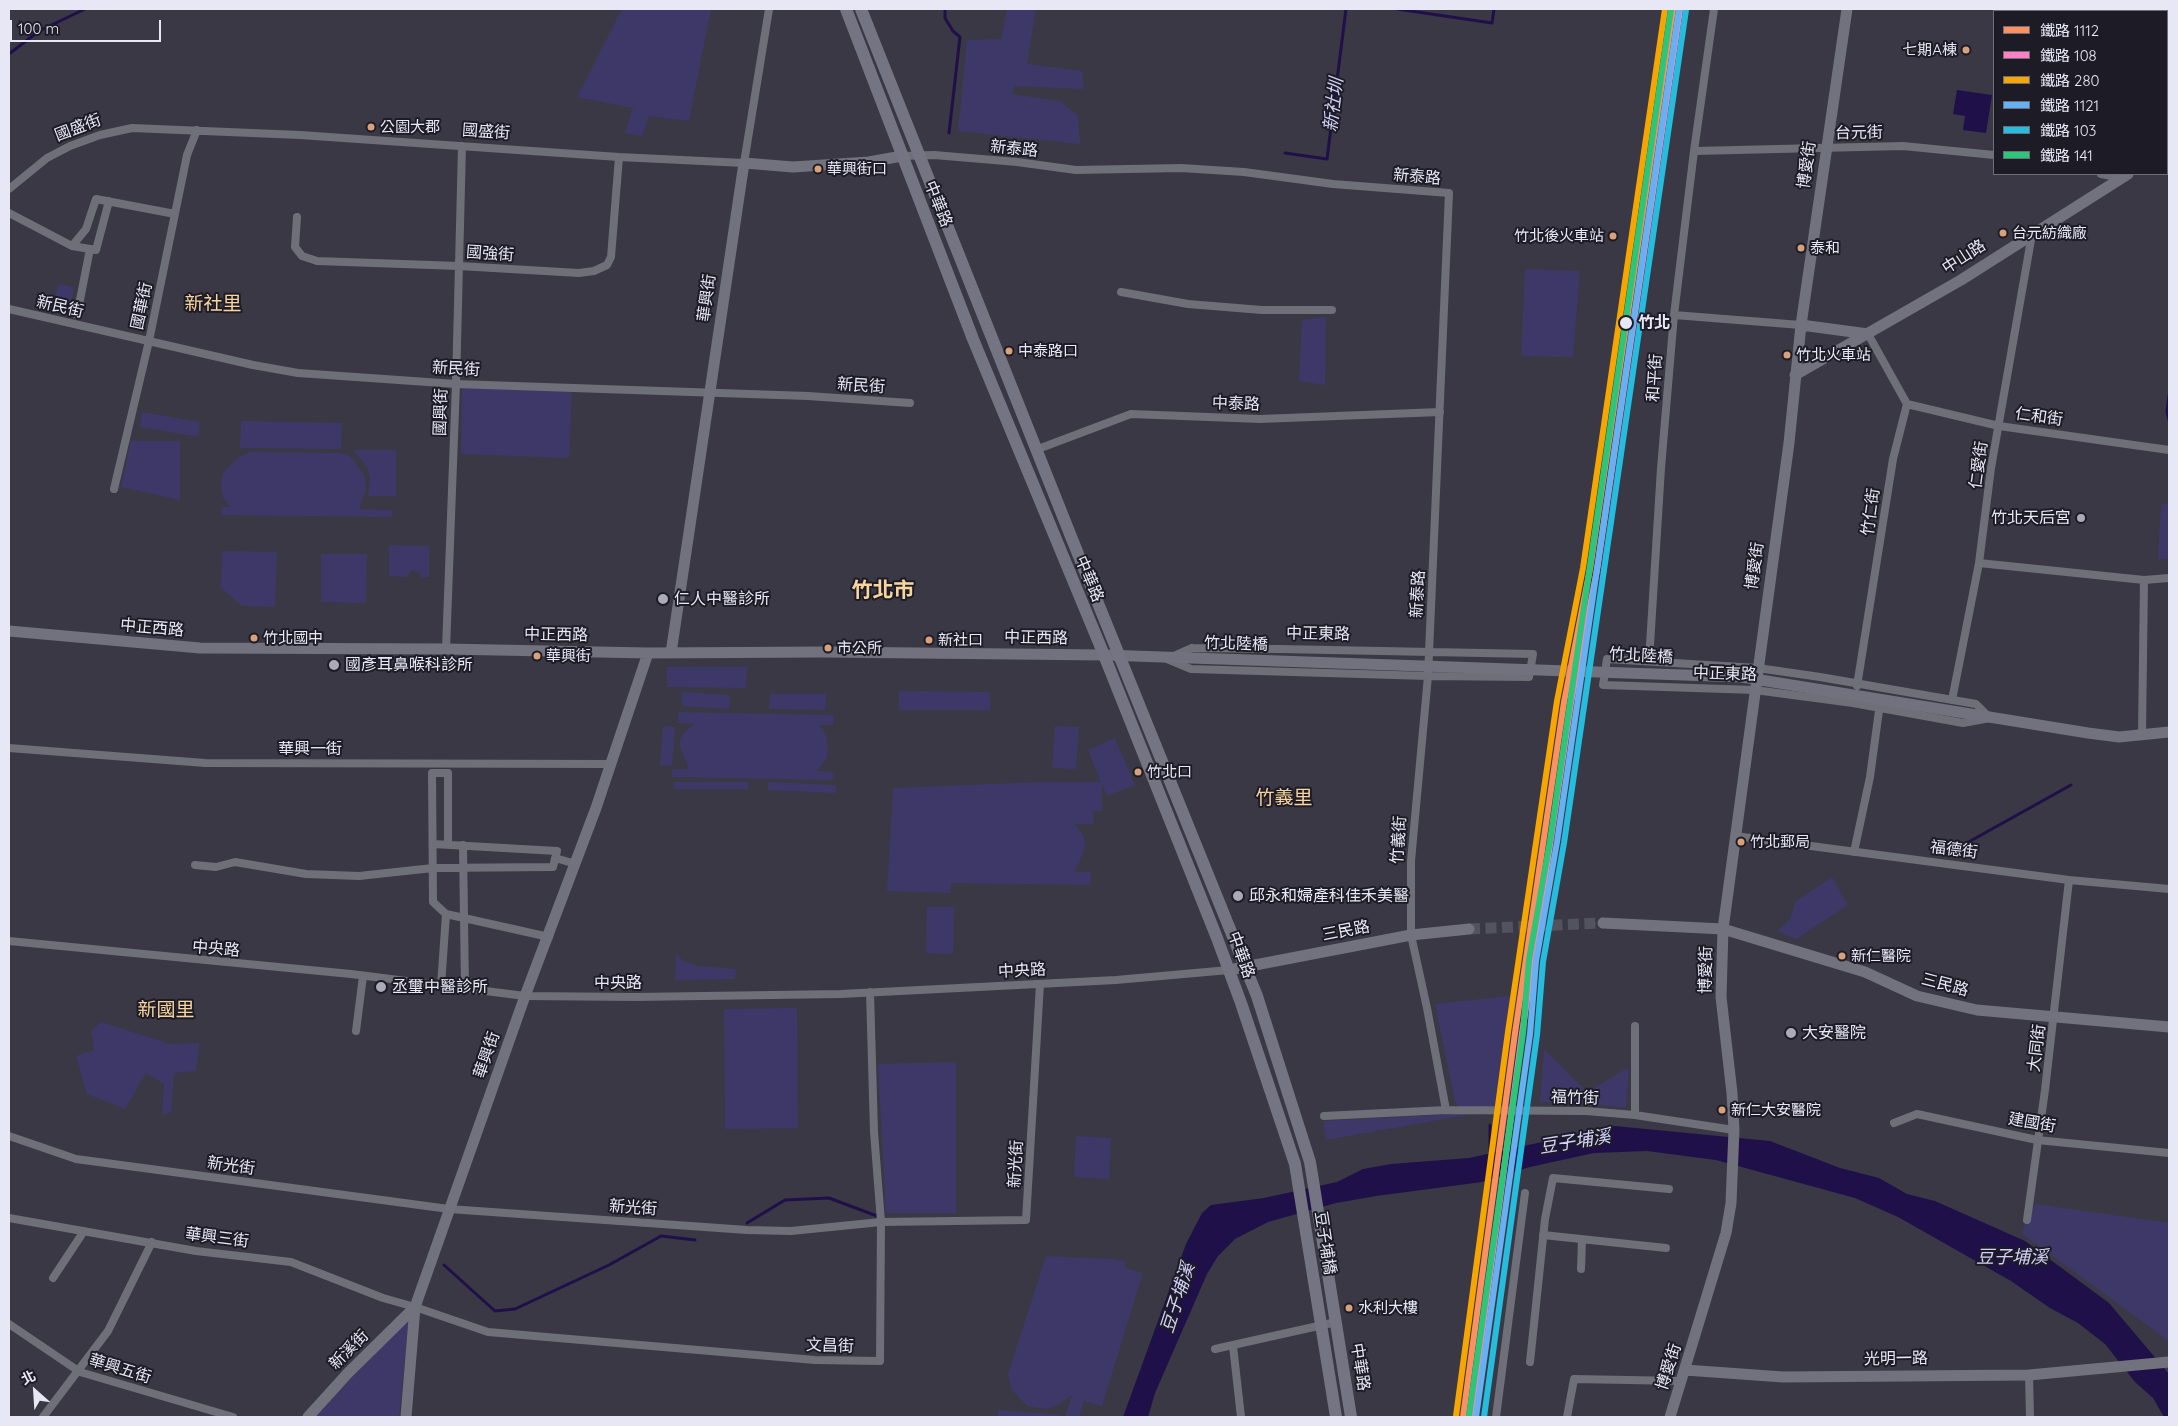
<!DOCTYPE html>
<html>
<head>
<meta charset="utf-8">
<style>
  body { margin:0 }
  #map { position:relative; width:2178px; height:1426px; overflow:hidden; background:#393844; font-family:Quicksand,"Noto Sans TC",sans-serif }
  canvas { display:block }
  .frame { position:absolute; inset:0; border:10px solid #e8e7f6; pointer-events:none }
  .legend { position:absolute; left:1993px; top:10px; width:175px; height:165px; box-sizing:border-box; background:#1d1c26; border:1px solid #6e6d79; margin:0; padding:6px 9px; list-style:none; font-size:15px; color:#e8e7f6 }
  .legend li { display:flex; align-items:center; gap:10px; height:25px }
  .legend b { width:25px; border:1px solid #6e6d79 }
  .north { position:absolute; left:10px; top:1366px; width:50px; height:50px; -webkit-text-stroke:4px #1d1c26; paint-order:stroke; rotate:334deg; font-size:14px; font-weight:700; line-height:20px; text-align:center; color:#e8e7f6 }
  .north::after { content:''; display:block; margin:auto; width:18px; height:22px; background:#e8e7f6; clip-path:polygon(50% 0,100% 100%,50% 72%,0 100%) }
  .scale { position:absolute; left:10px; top:20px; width:151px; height:22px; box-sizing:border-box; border:2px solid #e8e7f6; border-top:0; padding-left:6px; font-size:15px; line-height:18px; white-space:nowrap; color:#e8e7f6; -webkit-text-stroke:4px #1d1c26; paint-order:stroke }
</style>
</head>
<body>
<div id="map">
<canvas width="2178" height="1426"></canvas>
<div class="frame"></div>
<ul class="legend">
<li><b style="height:6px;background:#fa915f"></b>鐵路 1112</li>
<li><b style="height:6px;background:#ff80c5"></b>鐵路 108</li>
<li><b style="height:6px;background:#f7a600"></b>鐵路 280</li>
<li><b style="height:6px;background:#66b1f2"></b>鐵路 1121</li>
<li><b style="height:6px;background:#26bcdd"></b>鐵路 103</li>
<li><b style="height:6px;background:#2dc577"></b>鐵路 141</li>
</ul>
<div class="north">北</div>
<div class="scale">100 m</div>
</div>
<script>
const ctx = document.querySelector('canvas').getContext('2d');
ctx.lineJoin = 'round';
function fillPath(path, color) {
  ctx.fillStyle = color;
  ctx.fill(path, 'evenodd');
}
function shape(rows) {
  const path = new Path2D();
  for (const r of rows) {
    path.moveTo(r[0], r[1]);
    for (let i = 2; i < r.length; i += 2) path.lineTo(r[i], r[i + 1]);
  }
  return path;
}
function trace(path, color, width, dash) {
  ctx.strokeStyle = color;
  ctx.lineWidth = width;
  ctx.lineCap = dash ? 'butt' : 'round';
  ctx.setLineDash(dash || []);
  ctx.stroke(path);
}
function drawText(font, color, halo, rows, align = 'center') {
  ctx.font = font + ' Quicksand,"Noto Sans TC",sans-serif';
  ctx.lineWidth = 4;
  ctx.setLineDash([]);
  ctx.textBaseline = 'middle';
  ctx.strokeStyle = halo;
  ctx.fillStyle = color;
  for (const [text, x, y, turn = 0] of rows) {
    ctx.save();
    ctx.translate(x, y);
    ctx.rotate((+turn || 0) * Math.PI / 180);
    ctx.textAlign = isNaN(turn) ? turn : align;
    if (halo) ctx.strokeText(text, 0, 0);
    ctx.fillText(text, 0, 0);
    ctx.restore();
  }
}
const green = shape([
  [622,9,711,9,689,121,649,116,642,136,625,133,633,108,577,97],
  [1007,9,1036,9,1027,64,1082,71,1084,89,1015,86,1012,94,1060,101,1078,116,1080,144,958,131,967,40,1001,39],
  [1525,269,1580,271,1573,357,1521,356],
  [58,284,74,287,69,312,53,309],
  [1326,317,1325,385,1299,381,1302,320],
  [462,388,572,391,569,458,461,454],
  [142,412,200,422,198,437,140,427],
  [241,421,342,423,341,449,240,448],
  [131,441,180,441,180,500,121,487],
  [354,450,396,450,396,496,368,496,370,479,367,468],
  [250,452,341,453,347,455,353,459,364,475,366,489,359,509,392,510,392,517,221,515,222,507,230,507,223,498,221,487,223,473,236,459],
  [2161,504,2169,504,2169,559,2158,559],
  [389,545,429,546,429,577,421,577,420,573,414,570,411,571,407,577,389,576],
  [222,551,277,552,275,607,242,606,221,588],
  [321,554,367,554,366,603,321,602],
  [667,667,747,667,746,688,667,687],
  [899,691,990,692,990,710,899,710],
  [682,692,730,695,729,709,682,706],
  [770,694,826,694,825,710,769,709],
  [679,712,834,715,833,725,819,725,826,735,828,749,827,758,817,771,833,772,833,780,672,777,672,769,689,769,679,744,683,734,694,724,678,723],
  [663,726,675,727,672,766,660,765],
  [1055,726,1079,727,1076,769,1052,768],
  [1115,738,1135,785,1107,796,1102,784,1102,811,1093,811,1094,824,1075,824,1084,837,1085,849,1074,872,1091,872,1090,885,951,883,950,893,887,891,893,788,1042,782,1101,782,1088,750],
  [674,782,748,782,748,789,674,789],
  [768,782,836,785,836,793,768,790],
  [1832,877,1848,905,1796,939,1777,931,1790,919,1795,902],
  [927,907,954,907,953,954,926,953],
  [676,953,682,960,697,966,736,969,735,979,675,980],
  [1518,995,1501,1106,1460,1108,1455,1102,1435,1004],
  [797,1008,798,1128,725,1129,724,1009],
  [101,1022,170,1044,199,1043,196,1071,174,1073,171,1112,162,1115,164,1084,146,1073,125,1109,87,1094,76,1056,94,1050,91,1031],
  [1544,1049,1587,1092,1629,1067,1626,1107,1540,1102],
  [956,1062,956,1213,886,1213,878,1064],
  [1478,1113,1326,1140,1323,1121],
  [1076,1136,1111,1138,1109,1179,1074,1177],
  [2035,1204,2169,1223,2169,1341,2021,1233],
  [1046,1256,1114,1259,1126,1262,1125,1268,1143,1273,1102,1406,1084,1401,1079,1417,1065,1417,1072,1395,1058,1405,1046,1409,1027,1406,1011,1389,1008,1374],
  [409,1319,399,1417,314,1417],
  [998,1410,1060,1415,1060,1417,998,1417]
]);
const water = shape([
  [1957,90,1992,95,1986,133,1963,130,1965,116,1953,114],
  [1615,1126,1770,1141,1840,1168,1879,1178,1907,1194,1935,1201,2025,1241,2109,1303,2169,1374,2169,1417,2164,1417,2153,1398,2135,1382,2105,1344,2078,1323,2050,1308,2011,1281,1898,1217,1855,1198,1716,1160,1647,1151,1594,1153,1530,1167,1482,1182,1376,1196,1336,1203,1268,1222,1235,1239,1218,1256,1207,1274,1155,1393,1148,1417,1123,1417,1186,1244,1202,1213,1211,1205,1264,1198,1337,1182,1363,1169,1391,1164,1469,1158]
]);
const stream = shape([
  [945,9,945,18,953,31,960,37,949,133],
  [1397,9,1492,23,1494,9],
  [9,54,39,31,85,9],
  [1285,153,1327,159,1346,9],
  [2169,395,2167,412,2169,420],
  [1947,854,2071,785],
  [1490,1156,1490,1125],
  [747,1223,785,1200,829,1198,877,1216],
  [444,1265,495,1311,515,1309,609,1265,661,1236,695,1240]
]);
const secondaryTunnel = shape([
  [1469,929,1603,923]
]);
const street = shape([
  [1694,151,1903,146,1994,155],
  [902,156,934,155,1017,162,1076,170,1181,168,1244,172,1333,184,1449,193,1428,676,1411,861,1411,935,1427,1008,1446,1110],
  [2101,174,2122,178],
  [9,189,47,158,70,146,100,135,132,128,300,135,619,157,744,163,769,9],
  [9,213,72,246,90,249],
  [297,217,295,247,302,256,317,261,459,266,579,273,594,271,607,265,611,257,619,157],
  [72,246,86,229,96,199,175,214],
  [1121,292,1188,304,1262,310,1332,310],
  [9,309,253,365,298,373,456,384,808,396,910,403],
  [77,315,90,249,96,250,109,201],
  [1674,315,1801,325],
  [1907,404,1999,426,2169,450],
  [1038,449,1131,414,1260,419,1440,412],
  [114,489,149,341,187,155,197,130],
  [1979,563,2144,580,2169,578],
  [1192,648,1279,649,1533,654,1529,677,1428,676,1191,669,1167,659,1192,648],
  [446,649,456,384,462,146],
  [1607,659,1758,668,1820,677,1976,704,1990,718,1963,723,1853,703,1755,690,1603,685,1607,659],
  [1649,661,1661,468,1674,315,1694,151,1714,9],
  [1857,686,1893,459,1907,404,1868,334],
  [1952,700,1979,563,1991,468,2032,234],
  [2142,734,2144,580],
  [9,748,205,763,611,764],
  [1735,836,2069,880,2169,889],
  [448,845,448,773,432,773,433,902,446,914,549,937],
  [463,845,465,988],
  [1854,852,1870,777,1880,703],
  [555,858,576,864],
  [195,865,216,867,235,862,306,874,359,876,433,868,553,867,557,851,433,844],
  [9,941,351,974,525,996,634,997,841,994,1116,980,1229,970],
  [441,986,446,914],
  [356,1031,363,976],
  [1635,1115,1635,1026],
  [1324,1116,1446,1110,1586,1111,1635,1115,1734,1130],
  [1894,1123,1917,1114,2037,1140,2169,1153],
  [9,1136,76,1159,449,1209,747,1230,791,1231,881,1222,1026,1220,1040,984],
  [9,1218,196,1251,291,1262,383,1298,415,1307,488,1332,815,1360,880,1361,881,1222,874,1132,870,992],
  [2027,1220,2045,1090,2069,880],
  [1543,1235,1666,1248],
  [1581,1269,1582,1240],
  [53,1278,84,1231],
  [9,1324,80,1372,233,1417],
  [1233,1346,1241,1417],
  [1215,1349,1336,1322],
  [1530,1362,1545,1219,1553,1178,1669,1189],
  [2029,1375,2030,1417],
  [43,1417,108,1331,152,1242],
  [1496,1417,1525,1193],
  [1567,1417,1574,1379,1681,1381]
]);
const secondary = shape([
  [2167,149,2169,148],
  [1801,325,1868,334],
  [1795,375,1961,280,2128,174],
  [9,631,200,648,446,649,648,653,824,652,1104,655,1742,677,2088,733,2119,737,2169,732],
  [671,653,744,163,793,167,869,162,902,156],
  [1603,923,1723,929,1865,972,1917,996,1977,1010,2169,1027],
  [1229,970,1411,935,1469,929],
  [1685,1370,1783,1377,2029,1375,2169,1362],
  [308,1417,348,1373,415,1307],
  [406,1417,415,1307,525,996,596,808,648,653],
  [1670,1417,1726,1233,1731,1203,1734,1130,1732,1093,1721,997,1723,929,1789,443,1801,325,1847,9]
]);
const primary = shape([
  [846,9,973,339,1104,655,1217,938,1241,1003,1295,1164,1336,1417],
  [861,9,1072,539,1257,996,1310,1162,1351,1417]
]);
const rail1 = shape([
  [1463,1417,1515,1033,1564,702,1590,569,1673,9]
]);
const rail2 = shape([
  [1471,1417,1522,1034,1571,703,1597,570,1680,10]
]);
const rail3 = shape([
  [1456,1416,1508,1032,1557,701,1583,568,1665,9]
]);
const rail4 = shape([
  [1476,1417,1530,1034,1536,961,1557,842,1679,9]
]);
const rail5 = shape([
  [1484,1417,1537,1035,1543,962,1564,843,1686,10]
]);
const rail6 = shape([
  [1469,1416,1523,1033,1529,960,1550,841,1671,9]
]);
const markers = [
  [1966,50,4.5,"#d9a179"],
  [371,127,4.5,"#d9a179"],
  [818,169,4.5,"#d9a179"],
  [2003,233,4.5,"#d9a179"],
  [1613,236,4.5,"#d9a179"],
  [1801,248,4.5,"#d9a179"],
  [1626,323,7,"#e8e7f6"],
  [1009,351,4.5,"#d9a179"],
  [1787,355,4.5,"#d9a179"],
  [2081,518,5,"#abaab8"],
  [663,599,6,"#abaab8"],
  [254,638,4.5,"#d9a179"],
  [929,640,4.5,"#d9a179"],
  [828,648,4.5,"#d9a179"],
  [537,656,4.5,"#d9a179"],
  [334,665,6,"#abaab8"],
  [1138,772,4.5,"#d9a179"],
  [1741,842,4.5,"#d9a179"],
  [1238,896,6,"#abaab8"],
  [1842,956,4.5,"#d9a179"],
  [381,987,6,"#abaab8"],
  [1791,1033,6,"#abaab8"],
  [1722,1110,4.5,"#d9a179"],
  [1349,1308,4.5,"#d9a179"]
];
const busNames = [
  ["七期A棟",1957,50,"right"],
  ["公園大郡",380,127],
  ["華興街口",827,169],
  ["台元紡織廠",2012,233],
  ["竹北後火車站",1604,236,"right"],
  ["泰和",1810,248],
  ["中泰路口",1018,351],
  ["竹北火車站",1796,355],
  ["竹北國中",263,638],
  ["新社口",938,640],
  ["市公所",837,648],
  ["華興街",546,656],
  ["竹北口",1147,772],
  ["竹北郵局",1750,842],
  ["新仁醫院",1851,956],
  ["新仁大安醫院",1731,1110],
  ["水利大樓",1358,1308]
];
const streetNames = [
  ["國盛街",78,128,-21],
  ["國盛街",486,132,4],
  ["台元街",1859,133,-1],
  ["新泰路",1014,149,6],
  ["博愛街",1807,165,-82],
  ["新泰路",1417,177,5],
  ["中華路",938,204,68],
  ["國強街",490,254,4],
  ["中山路",1964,257,-33],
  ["華興街",707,298,-82],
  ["國華街",142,306,-78],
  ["新民街",60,307,13],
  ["新民街",456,369,3],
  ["和平街",1655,378,-86],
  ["新民街",861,386,4],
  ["中泰路",1236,404,2],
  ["國興街",441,412,-88],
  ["仁和街",2039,417,8],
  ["仁愛街",1979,465,-82],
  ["竹仁街",1871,512,-82],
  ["博愛街",1755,566,-82],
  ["中華路",1089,579,67],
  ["新泰路",1418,594,-87],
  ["中正西路",152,628,5],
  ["中正東路",1318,634,1],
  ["中正西路",556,635,1],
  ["中正西路",1036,638,1],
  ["竹北陸橋",1236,644,2],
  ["竹北陸橋",1641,656,3],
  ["中正東路",1725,674,2],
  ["華興一街",310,749],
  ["竹義街",1399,840,-86],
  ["福德街",1954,850,7],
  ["三民路",1346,931,-11],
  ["中央路",216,949,5],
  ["中華路",1241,955,70],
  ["博愛街",1706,970,-89],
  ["中央路",1022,971,-3],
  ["中央路",618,983],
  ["三民路",1945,985,15],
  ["大同街",2037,1048,-83],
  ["華興街",487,1055,-71],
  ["福竹街",1575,1098,2],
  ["建國街",2032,1123,10],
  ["新光街",1016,1164,-87],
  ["新光街",231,1166,8],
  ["新光街",633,1208,4],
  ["華興三街",217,1238,7],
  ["豆子埔橋",1325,1243,81],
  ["文昌街",830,1346,2],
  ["新溪街",349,1350,-45],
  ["光明一路",1896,1359,-1],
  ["中華路",1360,1367,81],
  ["博愛街",1669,1367,-72],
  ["華興五街",120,1369,17]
];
const stopNames = [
  ["竹北",1638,323]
];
const poiNames = [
  ["竹北天后宮",2071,518,"right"],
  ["仁人中醫診所",674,599],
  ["國彥耳鼻喉科診所",345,665],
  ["邱永和婦產科佳禾美醫",1249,896],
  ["丞璽中醫診所",392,987],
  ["大安醫院",1802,1033]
];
const waterNames = [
  ["新社圳",1334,105,-83],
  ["豆子埔溪",1575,1142,-9],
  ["豆子埔溪",2012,1258],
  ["豆子埔溪",1178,1298,-72]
];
const quarterNames = [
  ["新社里",213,304],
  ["竹義里",1284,798],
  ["新國里",166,1010]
];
const districtNames = [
  ["竹北市",883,591]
];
fillPath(green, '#3e3868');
fillPath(water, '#20104a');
trace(stream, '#20104a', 3);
trace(secondaryTunnel, '#53525f', 11, [11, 5.5]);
trace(street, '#6f6f79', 8);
trace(secondary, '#72717e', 11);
trace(primary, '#757482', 12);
trace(rail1, '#fa915f', 6);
trace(rail2, '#ff80c5', 6);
trace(rail3, '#f7a600', 6);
trace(rail4, '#66b1f2', 6);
trace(rail5, '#26bcdd', 6);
trace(rail6, '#2dc577', 6);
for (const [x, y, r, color] of markers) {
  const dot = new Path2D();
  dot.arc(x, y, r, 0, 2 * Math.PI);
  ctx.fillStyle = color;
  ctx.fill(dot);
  trace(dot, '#1d1c26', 2);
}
drawText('15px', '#e8e7f6', '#1d1c26', busNames, 'left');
drawText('16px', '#e8e7f6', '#1d1c26', streetNames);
drawText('bold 16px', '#e8e7f6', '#1d1c26', stopNames, 'left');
drawText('16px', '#e8e7f6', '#1d1c26', poiNames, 'left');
drawText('italic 18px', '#d3d1f9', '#1d1c26', waterNames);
drawText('19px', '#f8d49e', '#1d1c26', quarterNames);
drawText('bold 21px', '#f8d49e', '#1d1c26', districtNames);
</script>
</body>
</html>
